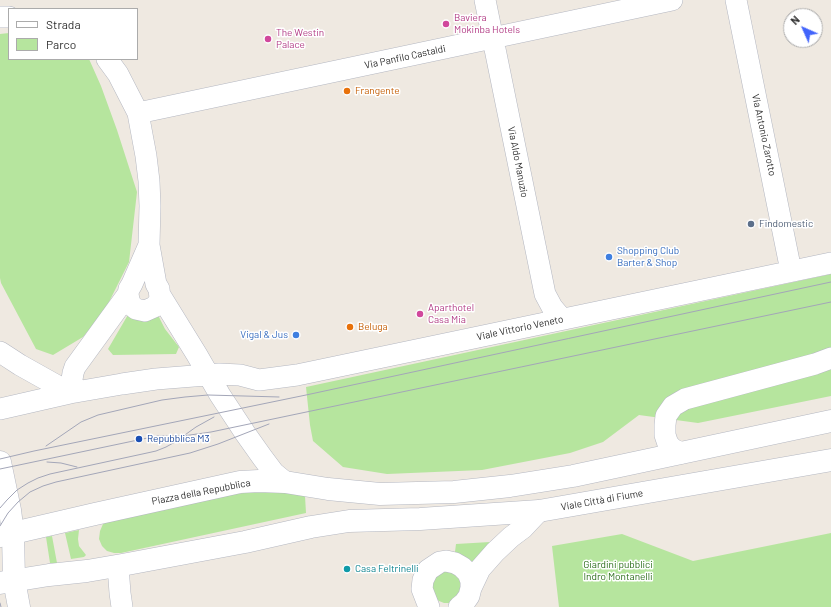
<!DOCTYPE html>
<html>
<head>
<meta charset="utf-8">
<style>
  body { margin:0 }
  #map { position:relative; width:831px; height:607px; overflow:hidden; background:#efe9e1; font-family:Barlow,sans-serif }
  canvas { display:block }
  .legend { position:absolute; left:8px; top:8px; width:130px; height:52px; box-sizing:border-box; background:#fff; border:1px solid #ababab; margin:0; padding:5px 7px; list-style:none; font-size:12px; color:#2e2e2e }
  .legend li { display:flex; align-items:center; gap:8px; height:20px }
  .legend b { width:20px; border:1px solid #ababab }
  .north { position:absolute; left:783px; top:8px; width:40px; height:40px; box-sizing:border-box; background:#fff; border:1px solid #ababab; border-radius:50%; rotate:315deg; font-size:11px; font-weight:700; line-height:16px; text-align:center; color:#2e2e2e }
  .north::after { content:''; display:block; margin:auto; width:14px; height:18px; background:#4264fb; clip-path:polygon(50% 0,100% 100%,50% 72%,0 100%) }
</style>
</head>
<body>
<div id="map">
<canvas width="831" height="607"></canvas>
<ul class="legend">
<li><b style="height:5px;background:#fff"></b>Strada</li>
<li><b style="height:11px;background:#b6e59e"></b>Parco</li>
</ul>
<div class="north">N</div>
</div>
<script>
const ctx = document.querySelector('canvas').getContext('2d');
ctx.lineJoin = 'round';
function fillPath(path, color) {
  ctx.fillStyle = color;
  ctx.fill(path, 'evenodd');
}
function shape(rows) {
  const path = new Path2D();
  for (const r of rows) {
    path.moveTo(r[0], r[1]);
    for (let i = 2; i < r.length; i += 2) path.lineTo(r[i], r[i + 1]);
  }
  return path;
}
function trace(path, color, width, dash) {
  ctx.strokeStyle = color;
  ctx.lineWidth = width;
  ctx.lineCap = dash ? 'butt' : 'round';
  ctx.setLineDash(dash || []);
  ctx.stroke(path);
}
function drawText(font, color, halo, rows, align = 'center') {
  ctx.font = font + ' Barlow,sans-serif';
  ctx.lineWidth = 3;
  ctx.setLineDash([]);
  ctx.textBaseline = 'middle';
  ctx.strokeStyle = halo;
  ctx.fillStyle = color;
  for (const [text, x, y, turn = 0] of rows) {
    ctx.save();
    ctx.translate(x, y);
    ctx.rotate((+turn || 0) * Math.PI / 180);
    ctx.textAlign = isNaN(turn) ? turn : align;
    if (halo) ctx.strokeText(text, 0, 0);
    ctx.fillText(text, 0, 0);
    ctx.restore();
  }
}
const green = shape([
  [9,33,9,59,89,59,101,86,117,130,137,192,129,262,104,312,83,337,53,355,36,349,1,283,0,278,0,34],
  [831,274,831,396,698,423,639,415,603,442,570,453,482,470,387,474,343,467,313,441,310,425,306,387],
  [129,313,158,315,165,329,179,347,176,354,113,355,108,349],
  [271,490,305,496,306,513,121,553,114,553,107,551,102,546,99,539,100,531,103,524,110,519,234,494],
  [79,530,78,539,79,546,86,555,84,557,71,559,65,533],
  [831,533,831,607,559,607,552,546,622,534,693,561],
  [52,536,57,563,50,563,46,537],
  [490,542,473,563,455,552,456,544],
  [439,570,461,575,463,592,450,603,444,603,439,601,434,597,431,579]
]);
const minor = shape([
  [485,0,545,294,552,307,562,319],
  [736,0,791,271],
  [0,17,9,17],
  [107,59,118,74,138,113,146,156,149,181,150,206,149,245,156,284,159,289,160,298,158,303,154,307,145,311,136,309,131,305,129,300,128,294],
  [138,113,672,0],
  [160,295,197,355,220,395,245,433,262,457,274,473,285,482],
  [0,352,20,365,70,393],
  [70,393,73,373,75,367,128,294,129,289,132,284,149,245],
  [0,409,70,393,122,384,156,379,219,374,240,375,259,380,297,375,831,263],
  [681,453,673,449,668,444,665,435,665,425,666,416,673,406,685,399,815,364,831,358],
  [118,566,120,593,122,607],
  [429,607,422,589,423,580,428,570,440,562,446,561,455,563,462,567,468,573,471,581,471,588],
  [459,607,464,603,469,596,471,588,480,569,495,552,511,537,523,528,539,511]
]);
const tertiary = shape([
  [0,462,10,510,13,534,14,580,19,607]
]);
const secondary = shape([
  [0,536,52,524,95,514,240,482,259,481,285,482,328,489,380,494,454,492,510,486,573,476,831,421],
  [0,583,49,575,87,571,122,565,245,542,311,527,349,521,420,519,539,511,831,460]
]);
const tram = shape([
  [46,446,81,422,98,415,162,400,185,397,208,395,244,396,279,397],
  [0,459,34,451,306,395,831,282],
  [47,462,61,463,77,467],
  [0,469,157,436,183,436,211,432,831,302],
  [0,508,7,500,17,490,28,483,38,478,50,474,147,453,156,451,166,447,175,442,196,427,214,417],
  [0,526,8,513,18,502,30,492,43,486,56,482,153,461,190,453,218,444,269,424],
  [0,603,1,607]
]);
const markers = [
  [446,24,4,"#d1479c"],
  [268,39,4,"#d1479c"],
  [347,91,4,"#e8710a"],
  [751,224,4,"#5c6f8a"],
  [609,257,4,"#3f7fe0"],
  [420,314,4,"#d1479c"],
  [350,327,4,"#e8710a"],
  [296,335,4,"#3f7fe0"],
  [139,439,4,"#1a4fb4"],
  [347,569,4,"#0f9aa8"]
];
const hotelNames = [
  ["Baviera",454,18],
  ["Mokinba Hotels",454,30],
  ["The Westin",276,33],
  ["Palace",276,45],
  ["Aparthotel",428,308],
  ["Casa Mia",428,320]
];
const streetNames = [
  ["Via Panfilo Castaldi",405,57,-12],
  ["Via Antonio Zarotto",764,135,78],
  ["Via Aldo Manuzio",518,162,79],
  ["Viale Vittorio Veneto",520,328,-12],
  ["Piazza della Repubblica",201,492,-11],
  ["Viale Città di Fiume",602,500,-10]
];
const foodNames = [
  ["Frangente",355,91],
  ["Beluga",358,327]
];
const serviceNames = [
  ["Findomestic",759,224]
];
const shopNames = [
  ["Shopping Club",617,251],
  ["Barter & Shop",617,263],
  ["Vigal & Jus",288,335,"right"]
];
const transitNames = [
  ["Repubblica M3",147,439]
];
const parkNames = [
  ["Giardini pubblici",618,565],
  ["Indro Montanelli",618,577]
];
const cultureNames = [
  ["Casa Feltrinelli",355,569]
];
fillPath(green, '#b6e59e');
trace(minor, '#b4b7c1', 22);
trace(tertiary, '#b4b7c1', 23);
trace(secondary, '#b4b7c1', 23);
trace(minor, '#fff', 21);
trace(tertiary, '#fff', 22);
trace(secondary, '#fff', 22);
trace(tram, '#a3a6b8', 1);
for (const [x, y, r, color] of markers) {
  const dot = new Path2D();
  dot.arc(x, y, r, 0, 2 * Math.PI);
  ctx.fillStyle = color;
  ctx.fill(dot);
  trace(dot, '#fff', 1.5);
}
drawText('10px', '#b23c85', '#fff', hotelNames, 'left');
drawText('10px', '#2e2e2e', '#fff', streetNames);
drawText('10px', '#c56008', '#fff', foodNames, 'left');
drawText('10px', '#4e5e75', '#fff', serviceNames, 'left');
drawText('10px', '#366cbe', '#fff', shopNames, 'left');
drawText('10px', '#164399', '#fff', transitNames, 'left');
drawText('10px', '#2c6e1b', '#fff', parkNames);
drawText('10px', '#0d838f', '#fff', cultureNames, 'left');
</script>
</body>
</html>
